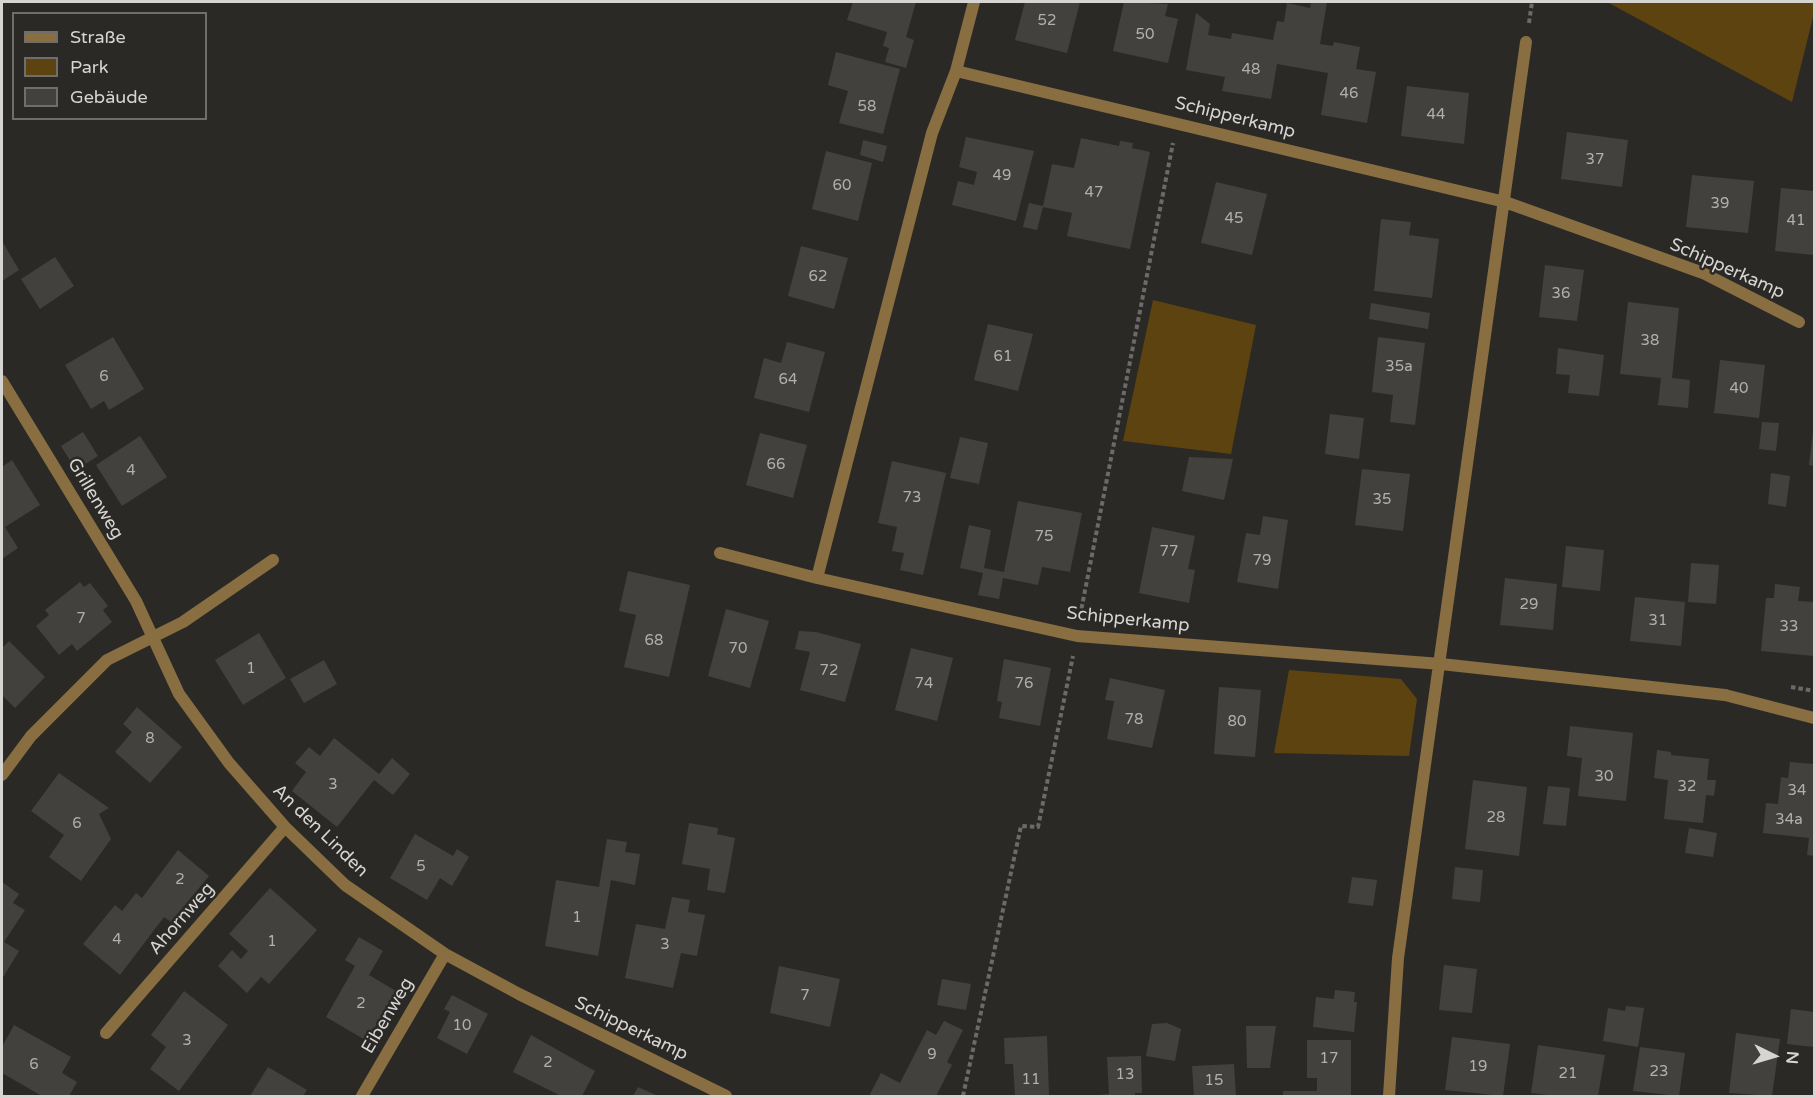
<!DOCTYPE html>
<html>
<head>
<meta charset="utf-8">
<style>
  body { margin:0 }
  #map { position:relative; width:1816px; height:1098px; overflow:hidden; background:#2b2926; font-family:"Varela Round",sans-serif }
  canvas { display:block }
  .frame { position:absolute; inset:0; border:3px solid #d6d5d3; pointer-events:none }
  .legend { position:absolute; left:12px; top:12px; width:195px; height:108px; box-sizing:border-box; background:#2b2926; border:2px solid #6f6e6b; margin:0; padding:8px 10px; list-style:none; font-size:18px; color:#d6d5d3 }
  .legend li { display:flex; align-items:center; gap:12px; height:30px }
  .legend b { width:30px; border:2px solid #6f6e6b }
  .north { position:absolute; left:1744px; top:1026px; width:60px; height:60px; -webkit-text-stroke:4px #2b2926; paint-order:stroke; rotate:95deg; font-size:16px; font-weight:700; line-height:24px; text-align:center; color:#d6d5d3 }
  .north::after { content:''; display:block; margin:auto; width:21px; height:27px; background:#d6d5d3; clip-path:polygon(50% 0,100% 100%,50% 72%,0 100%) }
</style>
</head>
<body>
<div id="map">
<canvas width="1816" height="1098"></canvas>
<div class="frame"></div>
<ul class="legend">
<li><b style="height:8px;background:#886e41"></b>Straße</li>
<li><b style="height:16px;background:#5d430f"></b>Park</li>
<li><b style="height:16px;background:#43413e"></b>Gebäude</li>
</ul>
<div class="north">N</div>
</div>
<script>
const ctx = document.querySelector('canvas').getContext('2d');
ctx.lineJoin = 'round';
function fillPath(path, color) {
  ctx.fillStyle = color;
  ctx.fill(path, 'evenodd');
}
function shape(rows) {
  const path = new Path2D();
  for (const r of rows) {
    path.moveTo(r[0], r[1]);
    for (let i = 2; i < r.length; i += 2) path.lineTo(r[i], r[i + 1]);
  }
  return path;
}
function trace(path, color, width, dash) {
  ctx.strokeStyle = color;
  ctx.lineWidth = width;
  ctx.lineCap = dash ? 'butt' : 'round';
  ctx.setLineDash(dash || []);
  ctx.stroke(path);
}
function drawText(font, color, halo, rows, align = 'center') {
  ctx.font = font + ' "Varela Round",sans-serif';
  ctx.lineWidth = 5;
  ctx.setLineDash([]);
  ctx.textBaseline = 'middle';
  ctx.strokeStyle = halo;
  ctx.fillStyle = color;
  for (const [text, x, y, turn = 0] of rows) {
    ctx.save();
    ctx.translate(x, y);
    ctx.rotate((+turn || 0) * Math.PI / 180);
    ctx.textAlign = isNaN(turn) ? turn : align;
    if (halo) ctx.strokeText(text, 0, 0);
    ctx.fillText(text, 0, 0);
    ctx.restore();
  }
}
const green = shape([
  [1607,2,1814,2,1814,13,1792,102],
  [1153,300,1256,325,1231,454,1123,441],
  [1289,670,1401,679,1417,699,1409,756,1274,753]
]);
const building = shape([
  [853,2,916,2,906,37,914,40,906,68,885,62,889,48,883,46,887,32,847,20],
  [1025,2,1080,2,1067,53,1015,40],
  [1124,2,1168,4,1165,16,1178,19,1168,63,1113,51],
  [1311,2,1327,2,1320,44,1333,46,1334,42,1360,47,1356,69,1376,72,1367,123,1321,115,1328,73,1277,64,1271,99,1222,91,1225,77,1186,70,1196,13,1210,24,1208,35,1231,39,1232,33,1273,40,1277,21,1284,22,1287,3,1310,8],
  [836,52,900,69,883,134,839,123,848,91,828,85],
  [1407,86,1469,93,1464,144,1401,136],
  [1567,132,1628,140,1622,187,1561,179],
  [966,137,1034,151,1016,221,952,205,958,181,974,185,977,172,959,167],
  [1081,138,1119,146,1120,141,1133,143,1132,148,1150,152,1130,249,1067,236,1072,213,1043,207,1037,230,1023,227,1029,203,1043,206,1052,164,1074,168],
  [863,140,887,146,883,162,860,155],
  [826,151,872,163,858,221,812,209],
  [1692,175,1754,181,1748,233,1686,227],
  [1216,182,1267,194,1252,255,1201,243],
  [1781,188,1814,191,1814,255,1775,251],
  [1381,219,1411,222,1409,235,1439,239,1432,298,1374,291],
  [2,241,19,270,2,281],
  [801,246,848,258,834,309,788,296],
  [55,257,74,286,40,309,21,279],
  [1545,265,1584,270,1577,321,1539,317],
  [1628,302,1679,308,1672,378,1690,380,1688,408,1658,405,1661,378,1620,374],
  [1371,303,1430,313,1428,329,1369,319],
  [988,324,1033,334,1018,391,974,380],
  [113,337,144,389,109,410,104,401,91,409,65,365],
  [1378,337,1425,343,1415,425,1390,422,1393,395,1372,392],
  [787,342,825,352,809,412,754,398,764,358,781,363],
  [1558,348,1604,355,1599,396,1568,393,1570,375,1556,374],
  [1720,360,1765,365,1759,418,1714,413],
  [1330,414,1364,418,1359,459,1325,454],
  [1762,422,1779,423,1776,451,1759,449],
  [1813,431,1814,432,1814,466,1809,465],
  [83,432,98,456,76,470,61,446],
  [760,433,807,445,793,498,746,485],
  [140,436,167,477,122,506,96,465],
  [960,437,988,443,979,484,950,478],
  [1189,457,1233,459,1224,500,1182,491],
  [12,460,40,505,5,527,18,548,2,559,2,467],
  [892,461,946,473,923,575,900,570,904,553,892,551,897,527,878,523],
  [1362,469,1410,474,1403,531,1355,525],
  [1771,473,1790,476,1786,507,1768,504],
  [1018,501,1082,513,1070,572,1042,567,1038,585,1003,578,999,599,978,595,983,573,960,568,969,525,991,530,984,568,1004,572],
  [1263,516,1288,520,1278,589,1237,582,1246,533,1260,535],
  [1152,527,1195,536,1188,569,1195,570,1189,603,1139,593],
  [1566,546,1604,550,1600,591,1562,587],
  [1691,563,1719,565,1716,604,1688,602],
  [628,571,690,585,669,677,624,667,636,615,619,611],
  [1505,578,1557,584,1553,630,1500,625],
  [80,582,84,587,90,583,108,606,103,610,112,622,77,651,72,644,59,655,36,626,49,615,45,610],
  [1775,584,1800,587,1798,601,1814,602,1814,656,1761,651,1766,598,1774,598],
  [1635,597,1685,602,1681,646,1630,641],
  [726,609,769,621,750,688,708,676],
  [799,631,816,632,861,644,845,702,800,690,810,652,795,649],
  [259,633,286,678,243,705,215,660],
  [9,641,45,677,15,708,2,695,2,648],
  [911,648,953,658,937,721,895,710],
  [1004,659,1051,668,1040,726,999,718,1002,702,997,701],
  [324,660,337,684,304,703,290,679],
  [1110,678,1165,690,1152,748,1107,739,1114,701,1105,700],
  [1219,687,1261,690,1255,757,1214,754],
  [137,707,182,747,150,783,115,752,132,732,123,724],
  [1570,726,1633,733,1626,801,1578,796,1582,758,1567,756],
  [334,738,379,774,392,758,410,774,393,795,374,780,337,827,292,791,306,772,295,763,309,747,320,756],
  [1657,750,1671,752,1671,755,1709,759,1707,780,1716,780,1714,796,1706,795,1703,823,1664,819,1668,780,1654,778],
  [1790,762,1814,764,1814,856,1807,855,1809,838,1763,833,1766,803,1778,804,1781,777,1788,778],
  [59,773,109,808,99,814,111,839,81,881,49,857,64,835,31,811],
  [1473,780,1527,787,1519,856,1465,849],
  [1548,786,1570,788,1566,826,1543,824],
  [689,823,718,828,717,834,735,838,725,893,707,890,710,869,682,864],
  [1689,828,1717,833,1713,857,1685,853],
  [415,834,453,856,457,849,469,857,452,886,440,878,427,900,390,878],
  [607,839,627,842,625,852,640,854,635,885,611,880,598,956,545,946,556,880,599,887],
  [178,850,209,876,171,922,164,917,120,975,83,944,115,905,122,911,136,893,142,898],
  [1455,867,1483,870,1480,902,1452,899],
  [1352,877,1377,880,1373,906,1348,903],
  [2,882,19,894,13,903,25,910,4,942,19,951,2,979],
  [270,888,317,930,269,984,261,977,247,993,218,966,232,950,241,959,248,951,229,934],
  [672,897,690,900,688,912,705,915,697,956,681,953,673,988,625,978,636,924,665,929],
  [359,937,383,951,369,975,396,991,367,1041,326,1017,355,966,345,960],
  [1444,965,1477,969,1472,1013,1439,1010],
  [779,966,840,979,830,1027,770,1013],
  [942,979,971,984,966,1010,937,1005],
  [1335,990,1355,992,1354,1002,1357,1002,1354,1032,1313,1027,1316,997,1334,999],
  [184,991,228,1025,179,1091,150,1069,166,1047,151,1035],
  [452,995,488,1014,467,1054,437,1038,450,1012,444,1009],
  [1626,1006,1644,1008,1638,1047,1603,1041,1608,1008,1625,1011],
  [1791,1009,1814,1012,1814,1047,1787,1044],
  [944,1021,963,1030,947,1062,952,1065,936,1096,869,1096,881,1073,900,1083,927,1030,936,1035],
  [1167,1023,1181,1029,1175,1061,1146,1056,1152,1024],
  [14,1025,71,1057,62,1073,77,1082,69,1096,42,1096,2,1073,2,1047],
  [1246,1026,1276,1026,1270,1068,1247,1068],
  [1736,1033,1780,1039,1772,1096,1729,1093],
  [531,1035,595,1071,582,1096,561,1096,513,1072],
  [1047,1036,1049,1095,1015,1096,1013,1064,1005,1064,1004,1038],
  [1452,1037,1510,1044,1503,1096,1445,1090],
  [1307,1040,1351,1040,1351,1096,1283,1096,1283,1091,1317,1091,1317,1078,1307,1078],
  [1538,1045,1605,1055,1598,1096,1556,1096,1531,1093],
  [1640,1047,1685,1053,1679,1096,1633,1091],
  [1141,1056,1142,1093,1135,1093,1135,1096,1090,1096,1109,1094,1107,1057],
  [1234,1064,1236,1096,1194,1096,1192,1066],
  [268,1067,307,1090,303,1096,250,1096],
  [638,1087,658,1096,633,1096]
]);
const path = shape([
  [1529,23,1532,2],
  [1080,616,1173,143],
  [1791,687,1814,691],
  [963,1096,1021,826,1038,827,1073,656]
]);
const service = shape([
  [1725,695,1814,718]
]);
const minor = shape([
  [956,71,974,2],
  [2,381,136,601,179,694,229,763,285,827,345,885,445,954,519,994,726,1096],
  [720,553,817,578],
  [1725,695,1441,664,1077,636,817,578,932,133,956,71,1505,202,1703,273,1799,322],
  [2,775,31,736,107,660,183,622,273,560],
  [106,1033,285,827],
  [362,1096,445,954],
  [1389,1096,1398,958,1526,42]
]);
const numberNames = [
  ["52",1047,21],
  ["50",1145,35],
  ["48",1251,70],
  ["46",1349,94],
  ["58",867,107],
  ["44",1436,115],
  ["37",1595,160],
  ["49",1002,176],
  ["60",842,186],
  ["47",1094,193],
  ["39",1720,204],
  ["45",1234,219],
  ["41",1796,221],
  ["62",818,277],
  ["36",1561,294],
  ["38",1650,341],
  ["61",1003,357],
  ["35a",1399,367],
  ["6",104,377],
  ["64",788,380],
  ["40",1739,389],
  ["66",776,465],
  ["4",131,471],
  ["73",912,498],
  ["35",1382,500],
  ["75",1044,537],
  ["77",1169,552],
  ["79",1262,561],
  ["29",1529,605],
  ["7",81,619],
  ["31",1658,621],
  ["33",1789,627],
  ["68",654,641],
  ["70",738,649],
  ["1",251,669],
  ["72",829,671],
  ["74",924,684],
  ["76",1024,684],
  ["78",1134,720],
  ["80",1237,722],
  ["8",150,739],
  ["30",1604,777],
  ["3",333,785],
  ["32",1687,787],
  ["34",1797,791],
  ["28",1496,818],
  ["34a",1789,820],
  ["6",77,824],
  ["5",421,867],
  ["2",180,880],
  ["1",577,918],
  ["4",117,940],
  ["1",272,942],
  ["3",665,945],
  ["7",805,996],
  ["2",361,1004],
  ["10",462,1026],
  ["3",187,1041],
  ["9",932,1055],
  ["17",1329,1059],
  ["2",548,1063],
  ["6",34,1065],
  ["19",1478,1067],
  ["23",1659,1072],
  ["21",1568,1074],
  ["13",1125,1075],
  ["11",1031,1080],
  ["15",1214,1081]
];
const streetNames = [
  ["Schipperkamp",1235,118,14],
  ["Schipperkamp",1727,269,24],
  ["Grillenweg",95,499,59],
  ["Schipperkamp",1128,620,6],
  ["An den Linden",320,831,44],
  ["Ahornweg",182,919,-49],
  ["Eibenweg",388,1016,-60],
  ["Schipperkamp",631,1029,26]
];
fillPath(green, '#5d430f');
fillPath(building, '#43413e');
trace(path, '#6c6a68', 4, [4.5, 3]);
trace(service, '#886e41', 12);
trace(minor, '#886e41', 12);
drawText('15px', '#b1b0ae', null, numberNames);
drawText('18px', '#d6d5d3', '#2b2926', streetNames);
</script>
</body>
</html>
